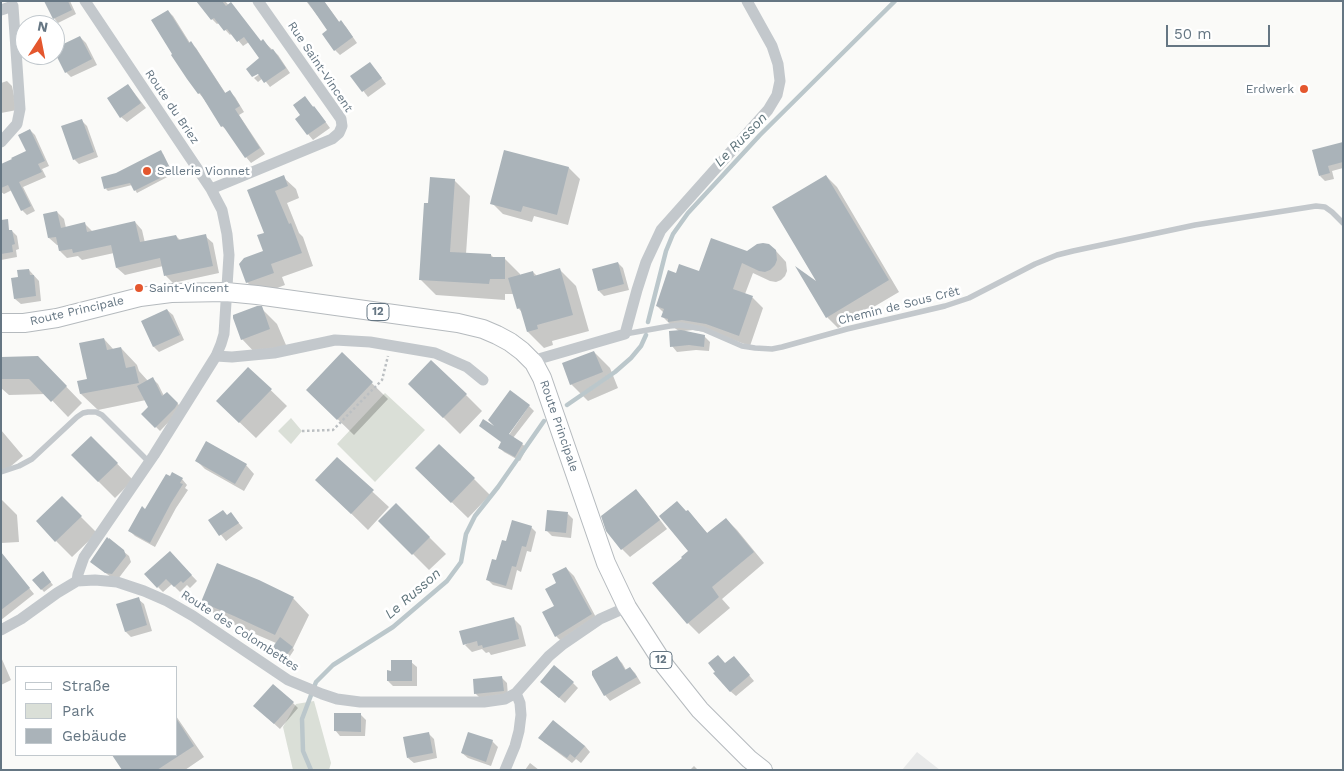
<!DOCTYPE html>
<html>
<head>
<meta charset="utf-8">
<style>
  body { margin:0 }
  #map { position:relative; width:1344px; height:771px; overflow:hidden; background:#fafaf8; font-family:"Work Sans",sans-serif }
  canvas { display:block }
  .frame { position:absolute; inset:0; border:2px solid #657683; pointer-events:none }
  .legend { position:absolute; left:15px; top:666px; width:162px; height:90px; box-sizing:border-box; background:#fff; border:1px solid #c1c8cd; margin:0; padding:6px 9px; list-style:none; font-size:15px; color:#657683 }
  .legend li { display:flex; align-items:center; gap:10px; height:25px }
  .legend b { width:25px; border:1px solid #c1c8cd }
  .north { position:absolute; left:15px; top:15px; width:50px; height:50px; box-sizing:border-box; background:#fff; border:1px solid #c1c8cd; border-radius:50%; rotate:11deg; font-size:14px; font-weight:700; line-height:20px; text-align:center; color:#657683 }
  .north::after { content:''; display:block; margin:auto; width:18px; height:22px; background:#e4572e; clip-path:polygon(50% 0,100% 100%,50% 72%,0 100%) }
  .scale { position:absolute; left:1166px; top:25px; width:104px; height:22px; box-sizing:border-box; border:2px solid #657683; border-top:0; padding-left:6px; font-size:15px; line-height:18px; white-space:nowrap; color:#657683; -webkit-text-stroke:4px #fff; paint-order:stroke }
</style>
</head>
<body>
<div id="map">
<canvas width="1344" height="771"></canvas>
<div class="frame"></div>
<ul class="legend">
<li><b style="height:6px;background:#fff"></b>Straße</li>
<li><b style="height:14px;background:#dadfd7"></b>Park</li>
<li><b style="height:14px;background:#aab3b9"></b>Gebäude</li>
</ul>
<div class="north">N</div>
<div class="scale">50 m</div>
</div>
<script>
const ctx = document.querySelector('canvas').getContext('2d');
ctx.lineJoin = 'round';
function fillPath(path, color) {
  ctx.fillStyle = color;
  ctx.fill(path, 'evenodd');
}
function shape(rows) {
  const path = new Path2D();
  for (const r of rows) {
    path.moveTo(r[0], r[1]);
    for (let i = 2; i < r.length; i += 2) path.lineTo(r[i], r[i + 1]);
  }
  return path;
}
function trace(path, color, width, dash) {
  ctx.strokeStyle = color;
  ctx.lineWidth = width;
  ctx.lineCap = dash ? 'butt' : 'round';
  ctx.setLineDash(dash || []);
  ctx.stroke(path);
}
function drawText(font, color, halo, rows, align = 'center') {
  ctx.font = font + ' "Work Sans",sans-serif';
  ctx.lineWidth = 5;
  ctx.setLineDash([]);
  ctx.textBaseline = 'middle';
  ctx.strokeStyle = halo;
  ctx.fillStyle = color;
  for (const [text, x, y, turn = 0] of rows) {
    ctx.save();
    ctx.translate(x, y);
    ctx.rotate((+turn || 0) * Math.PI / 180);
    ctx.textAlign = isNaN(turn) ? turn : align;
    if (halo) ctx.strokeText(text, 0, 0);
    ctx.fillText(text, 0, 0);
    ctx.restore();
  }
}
const built = shape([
  [917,752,940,770,902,770]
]);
const green = shape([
  [385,393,425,430,375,482,337,444],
  [291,418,302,431,291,444,278,431],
  [314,701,331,763,329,770,293,770,283,727,296,704]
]);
const shadow = shape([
  [45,1,70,1,76,14,58,23,54,18],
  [205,1,225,1,261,42,263,41,278,55,290,73,270,87,263,78,258,82,254,78,264,71,261,58,249,42,243,46,232,33,230,35,219,23,217,24,212,19],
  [306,1,324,1,340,23,341,22,346,27,357,43,340,55,335,50,329,30],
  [168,11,173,16,190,43,196,48,226,94,230,92,235,97,244,112,239,115,265,154,251,163,246,157,228,131,222,126,204,99,199,93],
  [80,37,86,43,97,65,71,77,66,72,55,50],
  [375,69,386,84,368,97,352,76],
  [7,81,12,86,17,110,1,113,1,83],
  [128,85,146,108,127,122,121,117],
  [305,98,319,113,330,128,313,140,308,134,301,115],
  [81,120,87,126,98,157,79,164,74,159],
  [30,130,35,135,49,166,42,169,46,177,23,187,35,211,27,215,22,210,12,190,4,194,1,192,1,166,27,152],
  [1343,143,1343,168,1332,171,1334,179,1325,181,1320,176],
  [505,151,569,168,580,179,568,225,534,216,532,222,503,214,492,203],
  [163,154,173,174,137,193,132,185,108,191,106,189,117,174],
  [826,176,837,187,899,292,838,328,827,317,820,286],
  [283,177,296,189,299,198,287,203,299,233,303,237,313,266,282,277,285,285,259,295,247,282,264,252,266,234,249,191],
  [454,180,470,196,466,254,491,255,494,258,504,258,520,274,520,276,533,272,537,276,560,270,576,286,589,331,552,341,553,345,544,348,528,332,523,313,518,308,514,294,505,294,505,300,436,295,420,279,429,205],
  [57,212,64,219,66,228,85,224,93,232,135,222,142,230,145,243,176,236,181,241,205,236,213,243,219,273,173,283,166,276,163,266,125,275,117,268,114,253,82,260,78,256,67,258,60,251,59,245,57,245,49,238],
  [12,231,17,236,19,249,16,250,17,257,1,260,1,233],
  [776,251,786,262,787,271,785,276,781,280,776,282,770,281,753,273,745,294,745,295,753,298,763,308,750,346,717,334,693,330,684,331,704,336,710,342,709,351,696,350,677,352,672,346,679,331,673,327,663,317,664,313,657,306,677,275,700,273,747,252],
  [618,263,623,268,629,290,604,296,599,291],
  [29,270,39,281,41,301,21,304,15,299,20,278],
  [261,308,277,324,286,345,258,356,242,339],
  [167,310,173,315,184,340,159,352,154,347,142,322],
  [104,339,114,350,121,348,137,365,139,371,148,381,153,379,158,384,164,396,167,393,182,408,160,431,143,414,150,407,146,400,98,410,81,394,79,382,88,380],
  [594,352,610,368,618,388,588,401,571,384],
  [342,354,388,399,354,435,324,406],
  [1,358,54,374,82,403,68,417,46,394,9,395,1,388],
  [248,368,287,406,256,438,234,417],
  [466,395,482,411,460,434,426,400],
  [529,406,534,411,513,438,522,444,527,448,520,461,504,452,500,448],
  [1,430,23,456,4,472,1,469],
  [91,437,133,480,115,498,72,455],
  [337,459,389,507,368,530,317,480],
  [196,460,246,465,254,474,244,491,205,469],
  [182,479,187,485,185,488,188,490,176,508,155,547,135,536,130,531,146,510],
  [474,479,490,495,468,518,433,484],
  [636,491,644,499,667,529,630,557,622,549],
  [62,498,97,533,72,557,56,541],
  [1,499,17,515,19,542,1,543],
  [396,504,446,554,429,570,380,521],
  [688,511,708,534,726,519,737,530,764,563,722,599,730,608,699,634,688,623,690,551,687,512],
  [231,514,243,528,226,541,210,521,228,516],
  [568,514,573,519,571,538,552,536,546,530],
  [531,527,536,532,531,552,527,551,521,572,517,570,512,590,493,585,488,580,507,542],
  [123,551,129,556,131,562,118,579,112,578,92,562],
  [5,558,34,594,1,620,1,561],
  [175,558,197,581,190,588,187,585,180,592,172,584,163,592,158,587],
  [566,568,574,576,599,623,564,644,556,636,556,606,558,584],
  [45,575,53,585,44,592,34,580],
  [293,598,309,615,293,648,294,650,288,659,276,650,276,643,218,618,202,602],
  [138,599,144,604,152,631,131,637,126,632,118,605],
  [513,618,521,626,526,646,491,655,489,652,486,653,482,649,472,652,465,645],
  [1,657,11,680,1,685],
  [617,658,622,663,626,670,630,668,635,673,641,683,610,701,605,695,592,673],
  [411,662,417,667,417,686,393,686,388,681,392,672],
  [739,663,754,681,736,696,730,691,726,664],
  [502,678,507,683,508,696,481,699,475,693],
  [573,683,578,688,565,703,547,687],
  [293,703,298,708,280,729,260,711],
  [361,715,366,720,365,736,340,736,335,730],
  [176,716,204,757,185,770,123,770,114,755,176,755],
  [428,733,434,739,437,758,414,763,408,758],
  [540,738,585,746,590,752,581,763,576,759,572,763,545,743],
  [492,741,498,747,491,766,468,758,462,753],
  [530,763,539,770,525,770],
  [694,766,698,770,690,770]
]);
const stream = shape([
  [648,322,666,251,673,234,688,213,760,135,895,1],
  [567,405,615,372,631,358,641,346,646,335],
  [311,770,303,751,302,719,316,682,333,665,393,627,447,581,461,562,466,534,475,516,498,487,544,421]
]);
const building = shape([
  [44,1,68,1,72,10,53,19],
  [196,1,222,1,226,6,231,2,261,41,263,39,271,50,273,49,286,68,264,83,258,74,252,77,246,69,259,58,244,37,237,42,227,29,224,31,214,18,211,20],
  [307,1,324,1,339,22,341,20,353,37,334,51,322,34,327,30],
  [168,10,189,43,191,41,225,93,230,90,240,106,235,109,260,148,245,158,223,126,221,127,200,93,198,94,187,79,171,55,172,54,151,20],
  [80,36,92,59,65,73,55,53,55,48],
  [370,62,382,78,362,92,350,76],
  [128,84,141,103,120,118,107,98],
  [305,96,313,107,314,106,326,122,307,135,295,119,300,115,293,105],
  [82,119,94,152,73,160,61,126],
  [30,129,45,161,38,164,42,172,19,182,31,206,21,211,8,185,1,188,1,164,12,159,11,158,26,151,18,135],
  [1343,142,1343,162,1328,166,1330,173,1319,176,1312,150],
  [161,150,172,172,134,191,130,183,104,189,101,177,116,173],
  [504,150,569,167,557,215,523,206,521,212,490,204],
  [284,175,288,186,275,191,289,224,291,223,302,253,271,264,274,273,246,283,239,264,244,258,263,251,257,235,264,233,247,190],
  [826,175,889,280,826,318,795,266,816,281,772,207],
  [430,177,455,179,450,252,491,254,491,257,505,257,505,279,490,279,489,284,419,280,424,203,428,203],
  [57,211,61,228,85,222,87,232,135,221,140,242,176,235,178,240,206,234,213,266,164,276,160,258,116,268,111,245,73,253,72,249,59,251,56,237,48,238,43,214],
  [8,219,9,230,12,230,15,244,12,245,13,252,1,254,1,220],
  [711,238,747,251,757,244,763,243,769,244,776,250,777,260,775,265,770,270,765,272,759,271,742,263,733,289,753,296,739,336,706,324,682,320,668,322,668,319,661,317,664,309,656,306,668,270,676,273,679,264,699,271],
  [618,262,624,284,598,291,592,269],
  [560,268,573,315,537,325,538,329,527,332,520,308,517,309,508,278,533,271,534,276],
  [29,269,30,275,34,275,36,296,14,299,11,278,18,277,17,270],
  [257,306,262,306,270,329,241,340,233,318,233,315],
  [167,309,180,335,153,347,141,321],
  [681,330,705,335,704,347,689,345,670,347,669,331],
  [104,338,107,350,121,347,126,368,135,366,139,383,80,394,77,381,87,379,79,343],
  [594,351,603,372,570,385,562,363],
  [342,352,373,382,337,420,306,390],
  [38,356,67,386,51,402,29,379,1,379,1,357],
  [431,360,467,394,443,418,408,384],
  [248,367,272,389,239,423,216,401],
  [153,377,162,396,167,392,178,403,175,408,155,428,141,414,148,407,137,386],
  [510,390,530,405,509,434,523,443,515,457,498,448,501,442,479,426,483,419,494,426,488,420],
  [91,436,118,463,98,482,71,455],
  [206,441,247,464,235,484,195,461],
  [439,444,475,478,451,503,415,468],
  [337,457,374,490,351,514,315,480],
  [172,472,183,478,180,483,183,484,171,503,150,543,128,531,142,506,145,509,166,474,170,476],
  [636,489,660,520,621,550,606,531,601,516],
  [62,496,82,516,55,542,36,521],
  [677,501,686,511,688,510,707,533,726,518,754,552,712,587,719,597,687,624,652,583,682,558,681,557,688,551,659,516],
  [396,503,430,537,412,555,378,521],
  [223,510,227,515,231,512,239,523,219,536,208,520],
  [547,510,568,512,566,533,545,531],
  [512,520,532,526,526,547,522,546,516,567,512,566,506,586,486,580,492,559,496,560,502,540,506,541],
  [107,537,109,539,109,538,124,550,126,556,112,574,105,573,90,562],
  [170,551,192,575,183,583,181,581,174,587,166,579,157,588,144,574],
  [1,552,30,588,1,610],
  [217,563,259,580,294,597,275,635,234,616,201,602],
  [566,567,592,614,555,637,542,612,554,606,545,589,556,583,552,574],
  [43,571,51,582,41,590,32,580],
  [139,597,147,625,125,632,116,604],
  [514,617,519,639,483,648,482,645,478,646,477,641,463,645,459,631],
  [280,637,293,647,285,657,272,648],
  [718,655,725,663,734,656,750,675,730,692,713,673,715,672,708,663],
  [617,656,625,670,630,667,637,677,604,696,592,675,592,671],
  [391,660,412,660,412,681,387,681,387,670,391,671],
  [554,665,574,682,559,698,540,682],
  [502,676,504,691,474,694,473,679],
  [273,684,294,702,274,724,253,706],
  [334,713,361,713,361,732,334,731],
  [176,718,194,746,157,770,122,770,112,755,176,755],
  [553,720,585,746,575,758,570,754,567,758,538,738],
  [429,732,433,753,407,758,403,737],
  [468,732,493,740,486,762,461,753]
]);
const path = shape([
  [302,431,333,430,382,380,388,356]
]);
const service = shape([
  [625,334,670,326,681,325,703,329,742,346,755,348,772,349,782,347,847,329,945,306,969,298,1035,264,1057,255,1073,251,1195,225,1316,206,1325,207,1332,212,1343,223],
  [1,472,19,466,32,459,77,417,83,413,88,412,96,412,102,415,149,462]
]);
const minor = shape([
  [1,10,13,6,20,109,17,124,1,142],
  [211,189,332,139,339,133,342,126,341,119,258,1],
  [216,356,232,357,274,353,335,340,370,342,435,353,467,367,483,380],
  [534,363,542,358,625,334,637,290,646,262,661,230,768,110,777,95,780,81,778,64,772,46,747,1],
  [77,581,78,574,84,557,154,455,216,356,221,344,224,334,229,255,227,234,222,210,211,189,85,1],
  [1,630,21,619,57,593,77,581,95,580,117,582,144,591,167,601,193,616,288,680,322,694,337,699,360,702,484,702,505,699,516,693,549,656,562,645,600,619,627,607],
  [505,770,515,746,519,731,521,715,520,703,516,693]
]);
const primary = shape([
  [1,323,24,323,57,318,140,297,171,293,226,292,257,295,458,323,483,329,497,335,510,342,522,351,534,363,542,378,606,563,627,607,665,666,700,710,749,759,763,770]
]);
const markers = [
  [1304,89,5,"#e4572e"],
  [147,171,5,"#e4572e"],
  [139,288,5,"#e4572e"]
];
const shields = [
  [378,312,22],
  [661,660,22]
];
const shieldNames = [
  ["12",378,312],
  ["12",661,660]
];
const streetNames = [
  ["Rue Saint-Vincent",320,67,56],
  ["Route du Briez",172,107,56],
  ["Chemin de Sous Crêt",899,306,-14],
  ["Route Principale",77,311,-13],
  ["Route Principale",559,426,71],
  ["Route des Colombettes",240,631,33]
];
const poiNames = [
  ["Erdwerk",1294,89,"right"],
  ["Sellerie Vionnet",157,171],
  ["Saint-Vincent",149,288]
];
const waterNames = [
  ["Le Russon",741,140,-46],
  ["Le Russon",413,594,-41]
];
fillPath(built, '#e8e9e9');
fillPath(green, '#dadfd7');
fillPath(shadow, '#0003');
trace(stream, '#bbc7cb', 4.5);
fillPath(building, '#aab3b9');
trace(primary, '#b5babe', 20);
trace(path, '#bbbfc2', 2.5, [2.5, 2.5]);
trace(service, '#c3c8cc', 5.5);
trace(minor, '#c3c8cc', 11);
trace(primary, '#fff', 18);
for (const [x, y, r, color] of markers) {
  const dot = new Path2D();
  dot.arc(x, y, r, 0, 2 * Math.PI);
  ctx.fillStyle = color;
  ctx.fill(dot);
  trace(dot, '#fff', 2);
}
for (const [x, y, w] of shields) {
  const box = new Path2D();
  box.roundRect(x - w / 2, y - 8.5, w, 17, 4);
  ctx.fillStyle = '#fff';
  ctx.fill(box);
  trace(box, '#657683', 1);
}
drawText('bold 11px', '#657683', null, shieldNames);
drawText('12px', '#657683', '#fff', streetNames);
drawText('12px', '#657683', '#fff', poiNames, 'left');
drawText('italic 14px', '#60757c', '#fff', waterNames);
</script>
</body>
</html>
